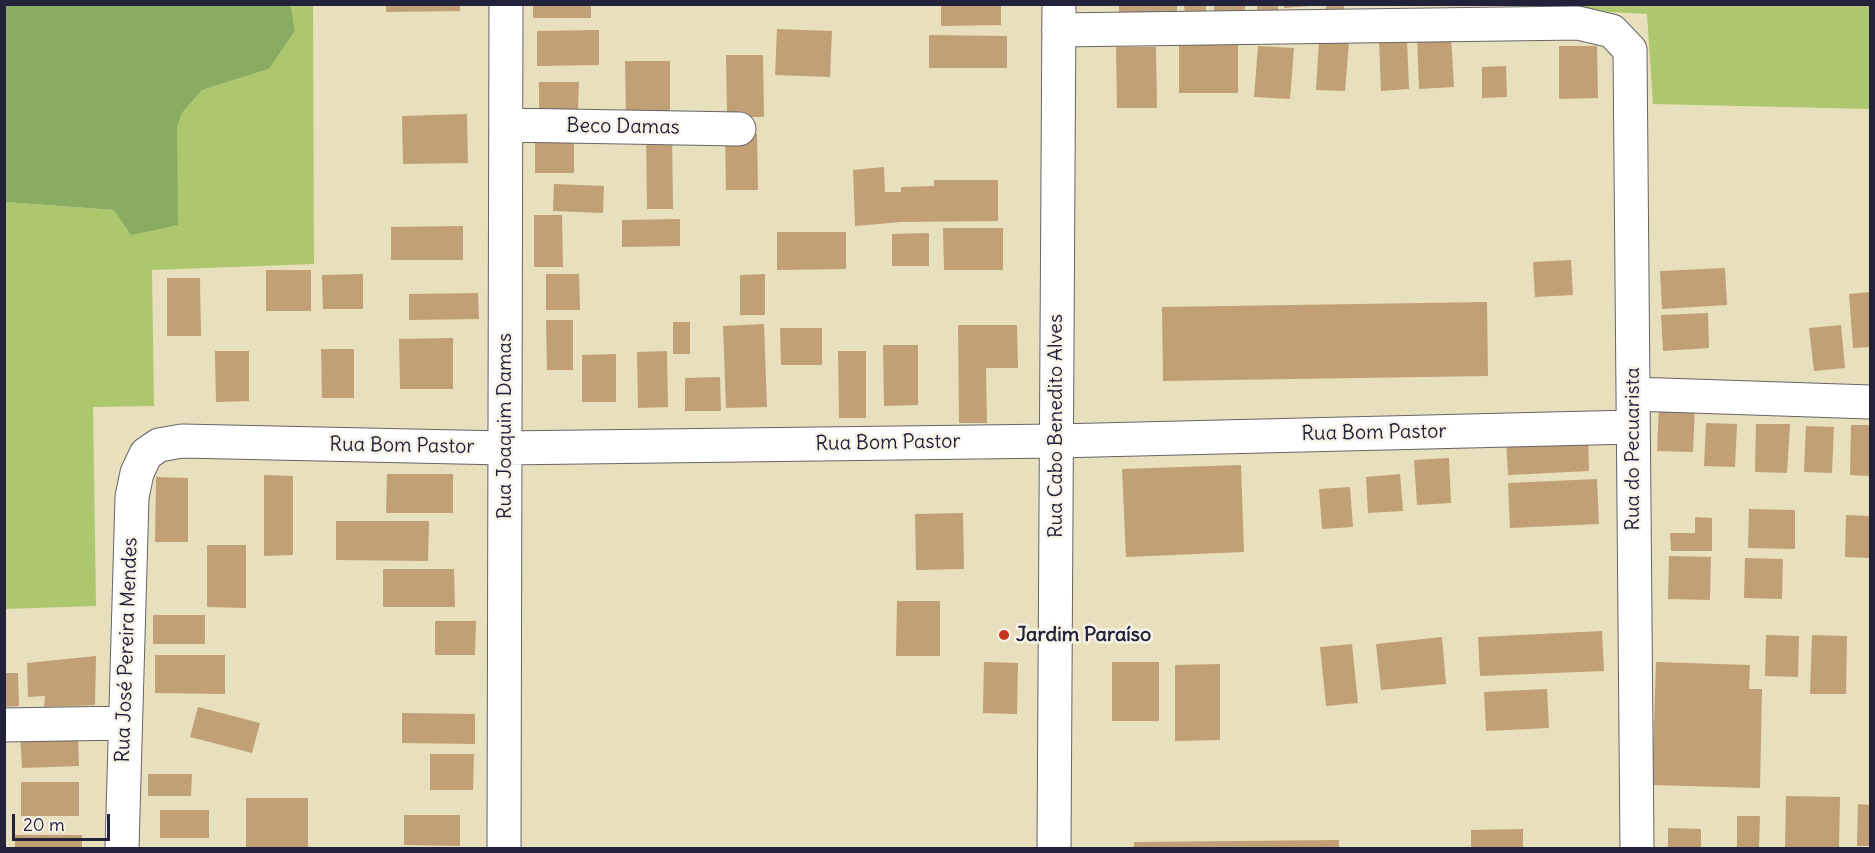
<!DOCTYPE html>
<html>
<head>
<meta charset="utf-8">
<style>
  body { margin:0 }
  #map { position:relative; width:1875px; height:853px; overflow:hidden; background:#e8e0bc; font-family:Delius,sans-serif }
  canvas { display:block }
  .frame { position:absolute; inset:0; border:6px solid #22223b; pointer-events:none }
  .scale { position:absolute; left:12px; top:814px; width:98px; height:27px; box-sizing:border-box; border:3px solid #22223b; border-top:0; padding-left:8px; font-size:18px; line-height:21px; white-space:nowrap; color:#22223b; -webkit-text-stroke:4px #f7f3e8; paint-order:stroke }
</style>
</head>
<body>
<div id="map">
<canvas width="1875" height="853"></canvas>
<div class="frame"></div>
<div class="scale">20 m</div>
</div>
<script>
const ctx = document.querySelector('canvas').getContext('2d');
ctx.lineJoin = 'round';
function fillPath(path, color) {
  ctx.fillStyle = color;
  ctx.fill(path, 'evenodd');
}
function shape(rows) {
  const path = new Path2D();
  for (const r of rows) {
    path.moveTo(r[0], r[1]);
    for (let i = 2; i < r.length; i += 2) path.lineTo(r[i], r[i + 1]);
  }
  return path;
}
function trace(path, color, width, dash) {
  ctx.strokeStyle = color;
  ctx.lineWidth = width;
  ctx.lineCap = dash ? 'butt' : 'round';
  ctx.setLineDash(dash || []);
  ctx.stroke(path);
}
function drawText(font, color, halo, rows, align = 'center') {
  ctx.font = font + ' Delius,sans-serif';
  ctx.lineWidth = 5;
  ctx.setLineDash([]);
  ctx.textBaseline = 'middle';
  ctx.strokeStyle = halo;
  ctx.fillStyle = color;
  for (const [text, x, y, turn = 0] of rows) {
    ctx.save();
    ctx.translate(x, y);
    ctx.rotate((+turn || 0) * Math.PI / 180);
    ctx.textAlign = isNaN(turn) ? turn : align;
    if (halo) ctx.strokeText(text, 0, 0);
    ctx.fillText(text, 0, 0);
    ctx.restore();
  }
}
const green = shape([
  [291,5,313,5,314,264,152,270,154,406,93,407,96,606,5,609,4,202,114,210,177,128,182,113,202,90,269,69,295,31],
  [1486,5,1870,5,1870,109,1653,104,1647,14]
]);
const forest = shape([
  [4,5,291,5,295,31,269,69,202,90,182,113,177,128,178,225,131,235,114,210,5,202]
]);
const building = shape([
  [386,4,460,4,460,11,386,12],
  [533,4,591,4,591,18,533,18],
  [941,4,1001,4,1001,25,941,26],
  [1119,4,1177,4,1177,17,1119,18],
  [1184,4,1206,4,1206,13,1185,14],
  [1214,4,1245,4,1245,16,1214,16],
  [1257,4,1278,4,1278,12,1257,13],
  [1284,4,1310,4,1310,6,1284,8],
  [1326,4,1344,4,1344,11,1326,12],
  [777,29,832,31,830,77,775,75],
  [599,30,599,65,537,66,537,31],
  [929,35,1007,36,1007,68,929,68],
  [1451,36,1454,87,1419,89,1417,38],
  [1179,40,1238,40,1238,93,1179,93],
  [1319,40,1349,42,1345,91,1316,90],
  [1407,40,1409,89,1381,91,1379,41],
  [1258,46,1294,48,1290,99,1254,97],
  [1559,46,1597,46,1598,98,1559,99],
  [1116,47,1156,47,1157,108,1117,108],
  [726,55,763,55,764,117,727,117],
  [625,61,670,61,670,117,626,117],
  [1506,66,1507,97,1482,98,1482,67],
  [539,82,579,82,578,109,539,109],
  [467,114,468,163,403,164,402,116],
  [535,129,574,129,574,173,535,173],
  [646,133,672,133,673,209,647,209],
  [725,134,757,134,758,190,726,190],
  [884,167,885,192,901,192,901,187,934,186,934,180,998,180,998,221,901,222,855,226,853,170],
  [554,184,604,186,603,213,553,211],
  [534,215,562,215,563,267,534,267],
  [680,219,680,246,622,247,622,220],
  [463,226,463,260,391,260,391,227],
  [943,228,1003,228,1003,270,944,270],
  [777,232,846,232,846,269,777,270],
  [929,233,929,266,892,266,892,234],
  [1571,260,1573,295,1535,297,1533,262],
  [1725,268,1727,305,1662,309,1660,271],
  [266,270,311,270,311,311,266,311],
  [363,274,363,309,323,309,322,275],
  [546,274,579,274,580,310,546,310],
  [765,274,765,315,740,315,740,275],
  [167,278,200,278,201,336,167,336],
  [1870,292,1870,347,1853,348,1849,294],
  [478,293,479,319,409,320,409,294],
  [1487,302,1488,376,1163,381,1162,307],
  [1708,313,1709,348,1663,351,1661,315],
  [546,320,573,320,573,370,547,370],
  [673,322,690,322,690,354,673,354],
  [764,324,767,407,726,408,723,326],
  [958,325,1017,325,1018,368,986,368,987,423,959,423],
  [1841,325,1845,368,1814,371,1809,328],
  [780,328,822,328,822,365,781,365],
  [453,338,453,389,400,389,399,339],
  [883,345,918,345,918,405,884,406],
  [321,349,354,349,354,398,322,398],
  [215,351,249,351,249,401,216,402],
  [667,351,668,407,638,408,637,352],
  [838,351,866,351,866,418,839,418],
  [616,354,616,402,582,402,582,355],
  [720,377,721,411,685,411,685,378],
  [1659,405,1695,406,1693,452,1657,451],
  [1706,423,1737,424,1735,467,1704,466],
  [1756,424,1790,424,1787,473,1755,472],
  [1851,425,1870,425,1870,476,1850,475],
  [1806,426,1834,427,1832,473,1804,472],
  [1588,435,1589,471,1508,475,1506,439],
  [1449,458,1451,503,1417,505,1414,460],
  [1241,465,1244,552,1126,557,1122,469],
  [387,474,453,474,453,513,386,513],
  [1400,474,1403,511,1368,513,1366,477],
  [264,475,293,476,293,555,264,556],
  [156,477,188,478,188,542,155,542],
  [1597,479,1599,524,1510,528,1508,483],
  [1350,487,1353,527,1322,529,1319,489],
  [1749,509,1795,510,1795,549,1748,548],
  [963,513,964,569,916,570,915,514],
  [1846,515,1870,516,1870,558,1845,557],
  [1695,517,1712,518,1712,551,1671,551,1670,533,1695,533],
  [336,521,429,521,428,561,336,560],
  [207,545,246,545,246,608,207,607],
  [1669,556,1711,557,1710,600,1668,599],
  [1745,558,1783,559,1782,599,1744,598],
  [383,569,454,569,455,607,383,607],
  [897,601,940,601,940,656,896,656],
  [153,615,205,615,205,644,153,644],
  [435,621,476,621,475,655,435,655],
  [1602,631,1604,671,1480,676,1478,637],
  [1766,635,1799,636,1798,677,1765,676],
  [1812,635,1847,636,1846,694,1810,694],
  [1442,637,1446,684,1381,690,1376,644],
  [1352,644,1358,703,1326,706,1320,647],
  [155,655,225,655,225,694,155,693],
  [96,656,95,705,44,707,45,696,28,697,27,663],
  [984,662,1018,663,1017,714,983,713],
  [1112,662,1159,662,1159,721,1112,721],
  [1656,662,1750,665,1749,689,1762,689,1760,788,1652,785],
  [1220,664,1220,740,1175,741,1175,665],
  [4,673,18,673,19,706,4,707],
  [1547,689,1549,728,1486,731,1484,692],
  [198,707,260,723,252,753,190,737],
  [402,713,475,714,475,744,402,743],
  [78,731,79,766,22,768,20,733],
  [430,754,474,754,473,790,430,790],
  [148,774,192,774,191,796,148,796],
  [21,782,79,782,79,816,21,816],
  [1786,796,1840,797,1839,848,1785,848],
  [246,798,308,798,308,848,246,848],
  [1858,804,1870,805,1870,846,1857,846],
  [160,810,209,810,209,838,160,838],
  [404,815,460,815,460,846,404,845],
  [1737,816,1760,816,1759,848,1737,848],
  [1668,828,1701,829,1701,848,1668,848],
  [1523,829,1523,848,1471,848,1471,830],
  [15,835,82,835,82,848,15,848],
  [1339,840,1339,848,1134,848,1134,842]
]);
const street = shape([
  [1059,30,1578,23,1612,31,1630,50,1637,848],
  [507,125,739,129],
  [1633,394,1870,402],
  [4,725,125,723],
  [122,848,132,497,137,473,146,454,159,445,182,441,504,448,1056,441,1633,427],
  [504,848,506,4]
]);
const primary = shape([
  [1054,848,1059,4]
]);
const markers = [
  [1004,635,6,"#c8321e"]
];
const streetNames = [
  ["Beco Damas",623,127,1],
  ["Rua Joaquim Damas",505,426,-90],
  ["Rua Cabo Benedito Alves",1056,426,-90],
  ["Rua Bom Pastor",1374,433,-1],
  ["Rua Bom Pastor",888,443,-1],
  ["Rua Bom Pastor",402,446,1],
  ["Rua do Pecuarista",1633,449,-90],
  ["Rua José Pereira Mendes",127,650,-88]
];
const poiNames = [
  ["Jardim Paraíso",1016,635]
];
fillPath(green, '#adc76e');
fillPath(forest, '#8aac61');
fillPath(building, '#c1a075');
trace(street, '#676468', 35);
trace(primary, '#676468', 35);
trace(street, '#fff', 33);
trace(primary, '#fff', 33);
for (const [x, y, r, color] of markers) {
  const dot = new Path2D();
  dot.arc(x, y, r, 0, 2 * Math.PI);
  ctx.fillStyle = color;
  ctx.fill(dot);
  trace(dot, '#f7f3e8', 2);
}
drawText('20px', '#22223b', '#f7f3e8', streetNames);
drawText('bold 20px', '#22223b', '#f7f3e8', poiNames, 'left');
</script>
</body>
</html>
